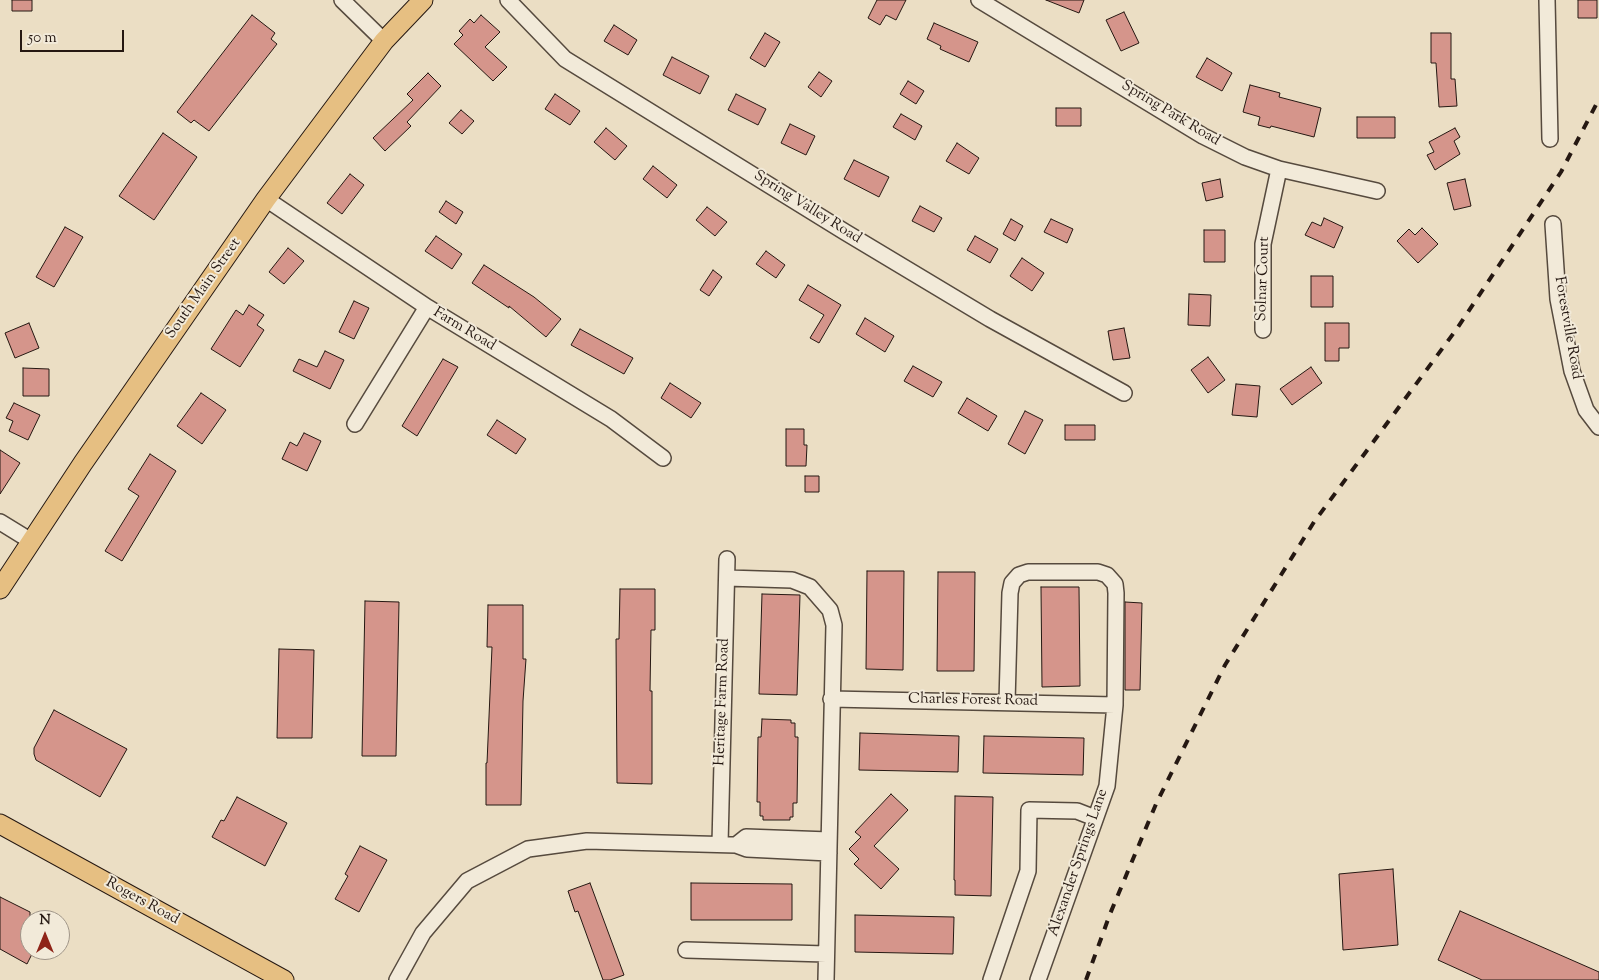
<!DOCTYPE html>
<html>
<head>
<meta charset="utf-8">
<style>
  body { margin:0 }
  #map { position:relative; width:1599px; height:980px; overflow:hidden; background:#ebdec4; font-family:"Sorts Mill Goudy",serif }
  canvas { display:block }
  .north { position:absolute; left:20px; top:910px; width:50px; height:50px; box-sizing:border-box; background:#f2ead9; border:1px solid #a09689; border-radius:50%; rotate:0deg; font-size:14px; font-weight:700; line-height:20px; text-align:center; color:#251812 }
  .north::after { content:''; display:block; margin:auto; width:18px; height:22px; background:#8f2418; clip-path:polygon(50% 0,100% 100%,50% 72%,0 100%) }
  .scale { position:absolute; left:20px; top:30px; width:104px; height:22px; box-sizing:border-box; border:2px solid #251812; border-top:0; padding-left:6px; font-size:15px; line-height:18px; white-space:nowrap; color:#251812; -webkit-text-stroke:4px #f2ead9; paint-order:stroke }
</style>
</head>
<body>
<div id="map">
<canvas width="1599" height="980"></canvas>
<div class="north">N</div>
<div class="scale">50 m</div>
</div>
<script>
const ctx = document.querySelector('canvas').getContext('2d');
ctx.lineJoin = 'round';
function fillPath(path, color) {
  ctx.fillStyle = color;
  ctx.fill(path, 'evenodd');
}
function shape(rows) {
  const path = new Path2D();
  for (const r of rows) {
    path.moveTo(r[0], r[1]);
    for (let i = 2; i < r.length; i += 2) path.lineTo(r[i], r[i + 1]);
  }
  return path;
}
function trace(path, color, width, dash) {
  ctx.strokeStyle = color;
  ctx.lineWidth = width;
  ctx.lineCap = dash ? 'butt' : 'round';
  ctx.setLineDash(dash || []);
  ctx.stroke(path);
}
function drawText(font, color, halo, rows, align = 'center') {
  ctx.font = font + ' "Sorts Mill Goudy",serif';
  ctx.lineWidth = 4;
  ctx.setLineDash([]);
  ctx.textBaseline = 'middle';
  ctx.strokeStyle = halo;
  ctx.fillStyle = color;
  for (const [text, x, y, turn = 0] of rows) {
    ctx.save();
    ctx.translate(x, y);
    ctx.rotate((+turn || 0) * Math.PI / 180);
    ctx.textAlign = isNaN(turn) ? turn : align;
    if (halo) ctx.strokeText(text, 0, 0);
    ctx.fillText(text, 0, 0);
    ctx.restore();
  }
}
const building = shape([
  [12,0,32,0,32,11,12,11,12,0],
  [877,0,906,0,896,20,886,15,880,25,868,18,877,0],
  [1046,0,1084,0,1079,13,1046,0],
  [1578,0,1597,0,1597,18,1578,18,1578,0],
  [1124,12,1139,43,1121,51,1106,20,1124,12],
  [252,15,275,33,271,39,277,44,209,131,194,120,191,123,177,112,252,15],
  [481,15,500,32,485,47,507,67,493,81,454,44,463,35,459,31,470,19,474,23,481,15],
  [934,23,978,42,969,62,940,49,941,46,927,39,934,23],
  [614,25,637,40,628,55,604,41,614,25],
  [765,33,780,42,765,67,750,58,765,33],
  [1431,33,1451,33,1451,79,1455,79,1457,106,1439,107,1436,63,1431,63,1431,33],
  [672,57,709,76,700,94,663,75,672,57],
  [1207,58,1232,73,1222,91,1196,77,1207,58],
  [819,72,832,81,821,97,808,87,819,72],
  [428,73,441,86,407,122,411,126,385,151,373,138,413,100,407,94,428,73],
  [908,81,924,91,916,104,900,94,908,81],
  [1250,85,1280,93,1279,97,1321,108,1314,137,1271,126,1270,128,1258,125,1260,117,1243,112,1250,85],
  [555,94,580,111,570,125,545,109,555,94],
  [736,94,766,109,758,125,728,110,736,94],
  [1056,108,1081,108,1081,126,1056,126,1056,108],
  [461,110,474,121,462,134,449,123,461,110],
  [901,114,922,126,915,140,893,127,901,114],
  [1357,117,1395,117,1395,138,1357,138,1357,117],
  [790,124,815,136,806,155,781,143,790,124],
  [606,128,627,146,615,160,594,142,606,128],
  [1455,128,1460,137,1454,141,1460,154,1435,170,1427,155,1434,152,1429,142,1455,128],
  [163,133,197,157,154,220,119,196,163,133],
  [957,143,979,158,969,174,946,161,957,143],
  [854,160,889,177,879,197,844,179,854,160],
  [653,166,677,185,667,198,643,179,653,166],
  [350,174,364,185,342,214,327,203,350,174],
  [1220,179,1223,197,1206,201,1202,183,1220,179],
  [1465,179,1471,206,1454,210,1447,183,1465,179],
  [446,201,463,212,456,224,439,212,446,201],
  [920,206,942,218,934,232,912,221,920,206],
  [707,207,727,222,715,236,696,220,707,207],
  [1324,218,1343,227,1334,248,1305,235,1312,222,1321,226,1324,218],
  [1011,219,1023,226,1015,241,1003,234,1011,219],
  [1051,219,1073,229,1067,243,1044,232,1051,219],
  [65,227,83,237,54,287,36,277,65,227],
  [1422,228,1438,244,1418,263,1397,241,1409,229,1415,235,1422,228],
  [1204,230,1225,230,1225,262,1204,262,1204,230],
  [436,236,462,254,452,269,425,251,436,236],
  [975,236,998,249,990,263,967,250,975,236],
  [288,248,304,261,284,284,269,272,288,248],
  [766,251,785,265,776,278,756,264,766,251],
  [1022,258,1044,273,1032,291,1010,276,1022,258],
  [484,265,534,297,561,319,546,337,509,306,509,308,472,283,484,265],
  [713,270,722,277,709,296,700,290,713,270],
  [1311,276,1333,276,1333,307,1311,307,1311,276],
  [808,285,841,305,819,343,810,338,824,315,799,300,808,285],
  [1189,294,1211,295,1210,326,1188,325,1189,294],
  [354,301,369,308,354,339,339,332,354,301],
  [249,305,264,315,257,325,264,330,240,367,211,349,236,310,243,315,249,305],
  [865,318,894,336,885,352,856,334,865,318],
  [29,323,39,348,15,358,5,333,29,323],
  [1325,323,1349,323,1349,348,1339,348,1339,361,1325,361,1325,323],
  [1124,328,1130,358,1113,360,1108,331,1124,328],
  [580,329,633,358,624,374,571,345,580,329],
  [325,351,344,360,330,389,293,371,299,359,317,367,325,351],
  [1208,357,1225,380,1208,393,1191,370,1208,357],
  [443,359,458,367,417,436,402,426,443,359],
  [913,366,942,382,933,397,904,381,913,366],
  [1311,367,1322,383,1292,405,1280,389,1311,367],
  [23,368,49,369,49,396,23,396,23,368],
  [670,383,701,403,691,418,661,398,670,383],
  [1236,384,1260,386,1257,417,1232,415,1236,384],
  [201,393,226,410,202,444,177,426,201,393],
  [967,398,997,416,988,431,958,413,967,398],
  [14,403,40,415,28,440,9,431,13,421,6,418,14,403],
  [1025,411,1043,420,1025,454,1008,444,1025,411],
  [497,420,526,439,516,454,487,435,497,420],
  [1065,425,1095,425,1095,440,1065,440,1065,425],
  [786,429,804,429,804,445,807,445,806,466,786,466,786,429],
  [304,433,321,441,307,471,282,459,290,442,297,446,304,433],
  [0,450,20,463,0,494,0,450],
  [150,454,176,471,122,561,105,551,139,496,128,489,150,454],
  [805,476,819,476,819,492,805,492,805,476],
  [867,571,904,571,903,670,866,669,867,571],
  [938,572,975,572,974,671,937,671,938,572],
  [1041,587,1079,587,1080,686,1042,687,1041,587],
  [620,589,655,589,655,630,651,630,650,691,652,691,652,784,617,783,616,639,619,639,620,589],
  [762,594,800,595,797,695,759,694,762,594],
  [365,601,399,602,396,756,362,756,365,601],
  [1125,602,1142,603,1140,690,1125,690,1125,602],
  [488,605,523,605,523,659,526,659,523,701,521,805,486,805,486,763,487,763,492,647,487,647,488,605],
  [279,649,314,650,312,738,277,738,279,649],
  [54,710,127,749,100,797,36,760,34,754,34,748,54,710],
  [762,719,791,720,791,723,795,723,795,737,798,737,797,803,793,803,793,817,790,817,790,820,763,820,763,816,760,816,760,802,757,802,758,737,761,737,762,719],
  [860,733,959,736,958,772,859,770,860,733],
  [984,736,1084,738,1083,775,983,773,984,736],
  [891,794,908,810,874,846,899,869,881,889,854,864,859,859,849,849,861,837,855,832,891,794],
  [955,796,993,797,991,896,955,895,955,880,954,880,955,796],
  [237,797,287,823,265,866,212,837,221,820,224,821,237,797],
  [360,846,387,860,359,912,335,899,348,876,345,874,360,846],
  [1393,869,1398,945,1343,950,1339,874,1393,869],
  [590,883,624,975,610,980,603,980,578,911,575,912,568,891,590,883],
  [691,883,792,884,792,920,691,920,691,883],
  [0,897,30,912,30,950,34,950,27,964,0,949,0,897],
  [1460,911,1599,972,1599,980,1482,980,1438,960,1460,911],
  [855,915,954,917,953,954,855,952,855,915]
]);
const minor = shape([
  [342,0,384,41],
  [508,0,565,59,845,232,990,319,1124,393],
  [979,0,1203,136,1245,157,1279,169,1377,191],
  [1547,0,1550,139],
  [266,199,427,307,611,419,663,458],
  [1553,224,1558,299,1572,371,1586,410,1599,427],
  [1263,330,1263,244,1279,169],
  [355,424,427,307],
  [0,522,31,541],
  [727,578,792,580,810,587,830,610,834,625,826,980],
  [831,699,1115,705],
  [1007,702,1010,593,1012,583,1019,575,1028,572,1098,572,1107,575,1115,584,1116,593,1115,705,1107,786,1038,980],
  [720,844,727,559],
  [736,845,746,837,829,840],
  [686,950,826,954],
  [397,980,423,933,467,881,528,849,587,841,736,845,747,849,829,853],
  [991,980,1028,871,1029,810,1077,811,1095,818]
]);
const major = shape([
  [0,589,83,463,266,199,384,41,423,0],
  [0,824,284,980]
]);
const rail = shape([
  [1086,980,1110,914,1156,804,1225,665,1314,522,1456,330,1561,172,1599,99]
]);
const streetNames = [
  ["Spring Park Road",1170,114,31],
  ["Spring Valley Road",807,208,32],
  ["Solnar Court",1264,279,-88],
  ["South Main Street",204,289,-55],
  ["Forestville Road",1567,328,80],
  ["Farm Road",464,330,31],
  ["Charles Forest Road",973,701,1],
  ["Heritage Farm Road",723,702,-88],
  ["Alexander Springs Lane",1079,863,-71],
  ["Rogers Road",142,902,29]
];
fillPath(building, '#d5958b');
trace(building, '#251812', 1);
trace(minor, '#564a3e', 18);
trace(major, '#251812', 21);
trace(minor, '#f2ead9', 15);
trace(major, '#e6bf82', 19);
trace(rail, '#251812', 4, [9, 9]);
drawText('15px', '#251812', '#f2ead9', streetNames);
</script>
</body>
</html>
